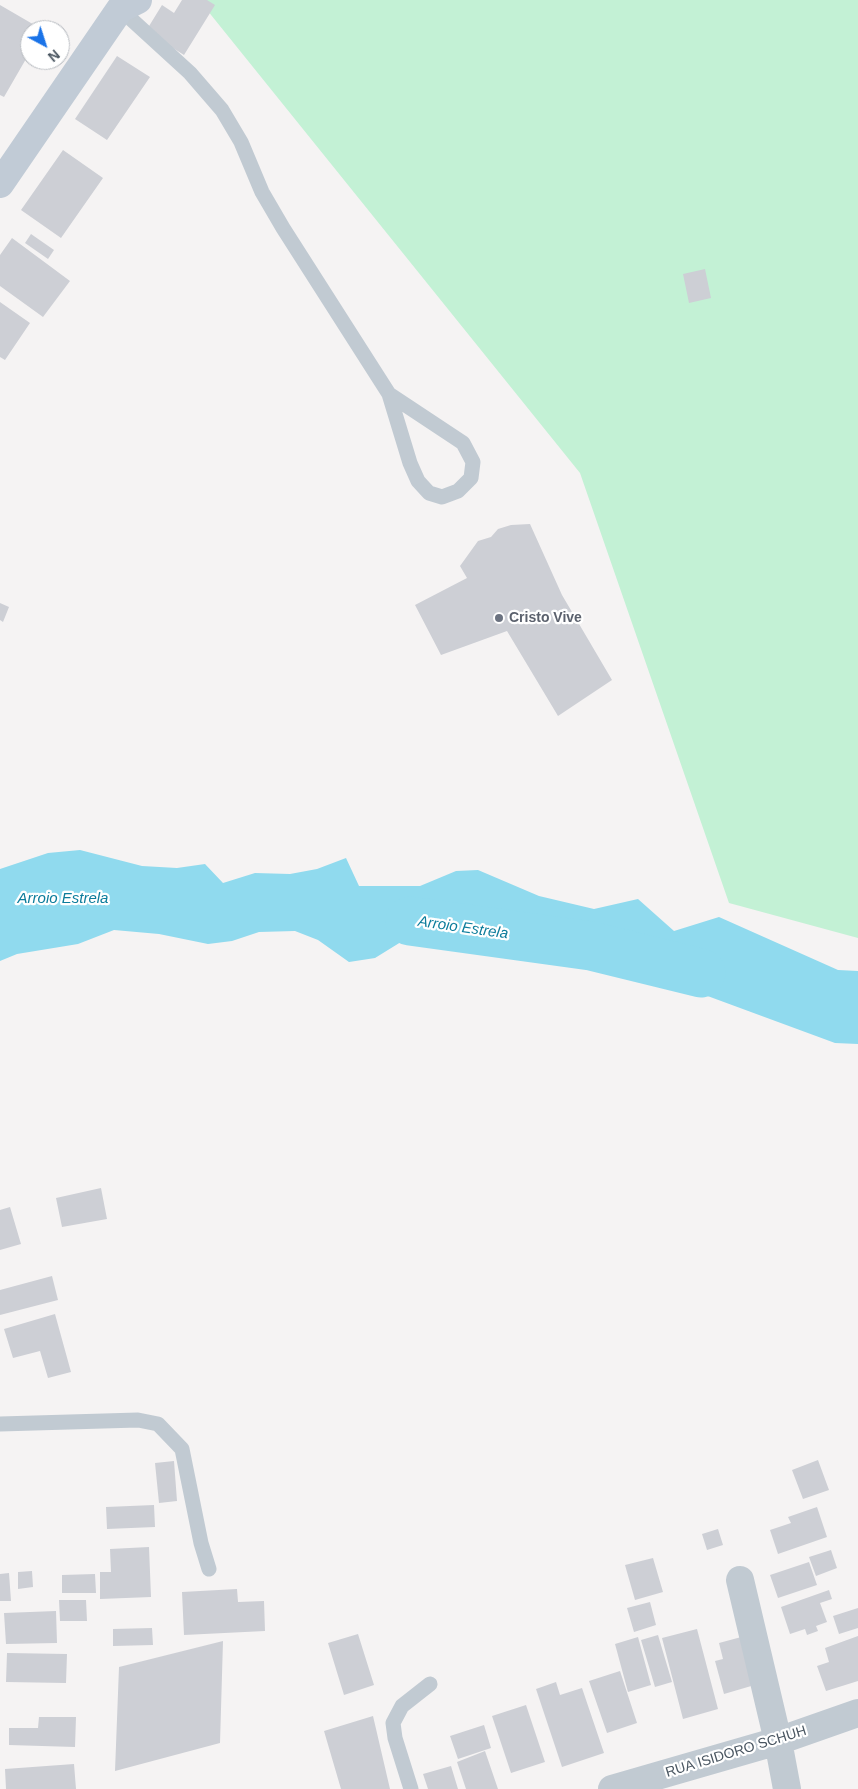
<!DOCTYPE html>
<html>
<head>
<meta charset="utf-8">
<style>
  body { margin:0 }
  #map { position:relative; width:858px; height:1789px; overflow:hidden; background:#f5f3f3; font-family:Arial,sans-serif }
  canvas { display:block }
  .north { position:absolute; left:20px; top:20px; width:50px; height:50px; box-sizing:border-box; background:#fff; border:1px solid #b7bbc0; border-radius:50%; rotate:140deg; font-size:14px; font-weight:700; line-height:20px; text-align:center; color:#4a5661 }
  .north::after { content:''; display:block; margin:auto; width:18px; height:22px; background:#1a73e8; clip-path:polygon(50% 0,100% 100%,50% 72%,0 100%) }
</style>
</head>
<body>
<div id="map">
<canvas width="858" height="1789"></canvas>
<div class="north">N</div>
</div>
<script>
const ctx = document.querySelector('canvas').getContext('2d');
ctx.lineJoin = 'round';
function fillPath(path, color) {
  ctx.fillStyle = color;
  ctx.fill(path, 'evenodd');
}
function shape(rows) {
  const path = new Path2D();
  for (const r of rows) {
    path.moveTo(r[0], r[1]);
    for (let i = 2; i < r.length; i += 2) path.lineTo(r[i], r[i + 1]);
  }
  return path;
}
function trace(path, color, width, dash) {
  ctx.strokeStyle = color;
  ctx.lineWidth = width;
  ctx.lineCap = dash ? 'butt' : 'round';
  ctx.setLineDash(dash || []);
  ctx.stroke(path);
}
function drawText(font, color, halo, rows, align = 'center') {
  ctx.font = font + ' Arial,sans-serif';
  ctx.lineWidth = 4.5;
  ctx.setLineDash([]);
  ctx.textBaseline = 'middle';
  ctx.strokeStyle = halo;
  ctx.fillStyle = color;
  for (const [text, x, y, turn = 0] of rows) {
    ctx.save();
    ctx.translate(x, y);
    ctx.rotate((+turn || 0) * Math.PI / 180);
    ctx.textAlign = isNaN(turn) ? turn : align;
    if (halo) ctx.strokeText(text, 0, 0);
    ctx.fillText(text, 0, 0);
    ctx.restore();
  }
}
const green = shape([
  [199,0,858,0,858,938,729,903,580,473]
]);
const water = shape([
  [80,850,142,866,177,868,205,864,223,883,255,873,290,874,317,869,346,858,359,886,420,886,456,871,478,870,539,896,594,909,638,899,674,931,719,917,838,970,858,971,858,1044,835,1043,675,984,643,960,609,945,576,953,516,924,483,927,451,943,409,937,375,958,349,962,318,940,295,931,259,932,232,941,208,944,159,934,114,930,78,944,17,954,0,961,0,869,48,853]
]);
const river = shape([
  [410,921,591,946,701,973]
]);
const building = shape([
  [182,0,207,0,215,5,184,55,146,31,162,5,174,13],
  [0,5,43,30,30,30,30,52,4,97,0,95],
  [117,56,150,77,107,140,75,119],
  [63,150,103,178,61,238,21,210],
  [31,234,54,250,48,259,25,243],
  [12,238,70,281,43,317,0,286,0,255],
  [705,269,711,298,689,303,683,274],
  [0,302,30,323,5,360,0,357],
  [530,524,562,595,612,680,558,716,507,631,441,655,415,605,467,578,460,566,478,541,491,537,498,529,511,525],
  [0,603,9,607,3,622,0,620],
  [101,1188,107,1219,62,1227,56,1198],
  [10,1207,21,1244,0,1250,0,1210],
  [52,1276,58,1300,0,1315,0,1290],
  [55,1314,71,1372,48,1378,40,1351,13,1358,4,1329],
  [818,1460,829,1490,803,1499,792,1470],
  [174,1461,177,1501,159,1503,155,1463],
  [154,1505,155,1527,107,1529,106,1507],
  [817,1507,827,1537,778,1554,770,1530,791,1523,788,1517],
  [718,1529,723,1545,707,1550,702,1534],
  [149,1547,151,1597,100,1599,100,1572,111,1572,110,1549],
  [831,1550,837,1568,816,1576,809,1557],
  [653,1558,663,1592,635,1600,625,1565],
  [809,1562,817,1585,778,1598,770,1575],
  [32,1571,33,1587,18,1589,18,1572],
  [9,1573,11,1601,0,1601,0,1574],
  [95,1574,96,1593,62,1593,62,1575],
  [237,1589,238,1602,264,1601,265,1631,184,1635,182,1592],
  [829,1590,832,1599,820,1603,827,1622,816,1626,818,1631,807,1635,805,1629,790,1634,781,1607],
  [59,1600,86,1600,87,1621,60,1621],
  [650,1602,656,1625,634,1632,627,1608],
  [858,1608,858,1628,839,1634,833,1616],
  [56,1611,57,1643,6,1644,4,1613],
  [152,1628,153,1645,113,1646,113,1629],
  [697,1629,718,1709,683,1719,662,1638],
  [358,1634,374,1685,344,1695,328,1643],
  [658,1635,672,1682,655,1687,641,1640],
  [745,1636,758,1684,724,1694,715,1661,723,1659,719,1643],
  [858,1636,858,1681,826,1691,817,1666,829,1662,825,1648],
  [638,1637,651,1685,628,1692,615,1644],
  [223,1641,220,1743,115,1771,119,1667],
  [7,1653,67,1654,66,1683,6,1682],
  [620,1671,637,1723,607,1733,589,1681],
  [556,1682,560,1695,582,1688,604,1753,562,1767,536,1689],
  [526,1705,545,1762,511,1773,492,1716],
  [373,1716,390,1789,341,1789,324,1731],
  [39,1717,76,1717,75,1747,9,1745,9,1728,38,1728],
  [484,1725,491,1748,458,1759,450,1736],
  [485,1751,498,1789,466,1789,457,1762],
  [74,1764,76,1789,6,1789,5,1769],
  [451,1766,458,1789,428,1789,423,1774]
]);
const lane = shape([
  [120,9,190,73,222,110,241,142,262,192,283,228,389,394,410,463,418,481,429,493,442,497,458,491,471,478,473,462,463,443,389,394],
  [0,1424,138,1420,158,1424,182,1449,201,1543,209,1569],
  [411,1789,395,1738,393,1723,402,1706,430,1684]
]);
const street = shape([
  [740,1580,778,1741,787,1789],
  [612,1789,778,1741,858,1713]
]);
const secondary = shape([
  [0,184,120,9,138,0]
]);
const markers = [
  [499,618,5,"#6b7280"]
];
const worshipNames = [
  ["Cristo Vive",509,618]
];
const streetNames = [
  ["RUA ISIDORO SCHUH",736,1752,-17]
];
const waterNames = [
  ["Arroio Estrela",63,899],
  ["Arroio Estrela",463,928,8]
];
fillPath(green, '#c3f1d5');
fillPath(water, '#90daee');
trace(river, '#90daee', 49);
fillPath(building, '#cdcfd5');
trace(lane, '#c1cad2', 15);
trace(street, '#c1cad2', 28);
trace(secondary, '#c1cbd6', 28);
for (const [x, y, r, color] of markers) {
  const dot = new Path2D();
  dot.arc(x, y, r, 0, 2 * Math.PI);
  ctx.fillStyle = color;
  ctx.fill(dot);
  trace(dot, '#fff', 2);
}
drawText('bold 14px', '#5b616d', '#fff', worshipNames, 'left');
drawText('14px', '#4a5661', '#fff', streetNames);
drawText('italic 15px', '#0c7c9b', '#fff', waterNames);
</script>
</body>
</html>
